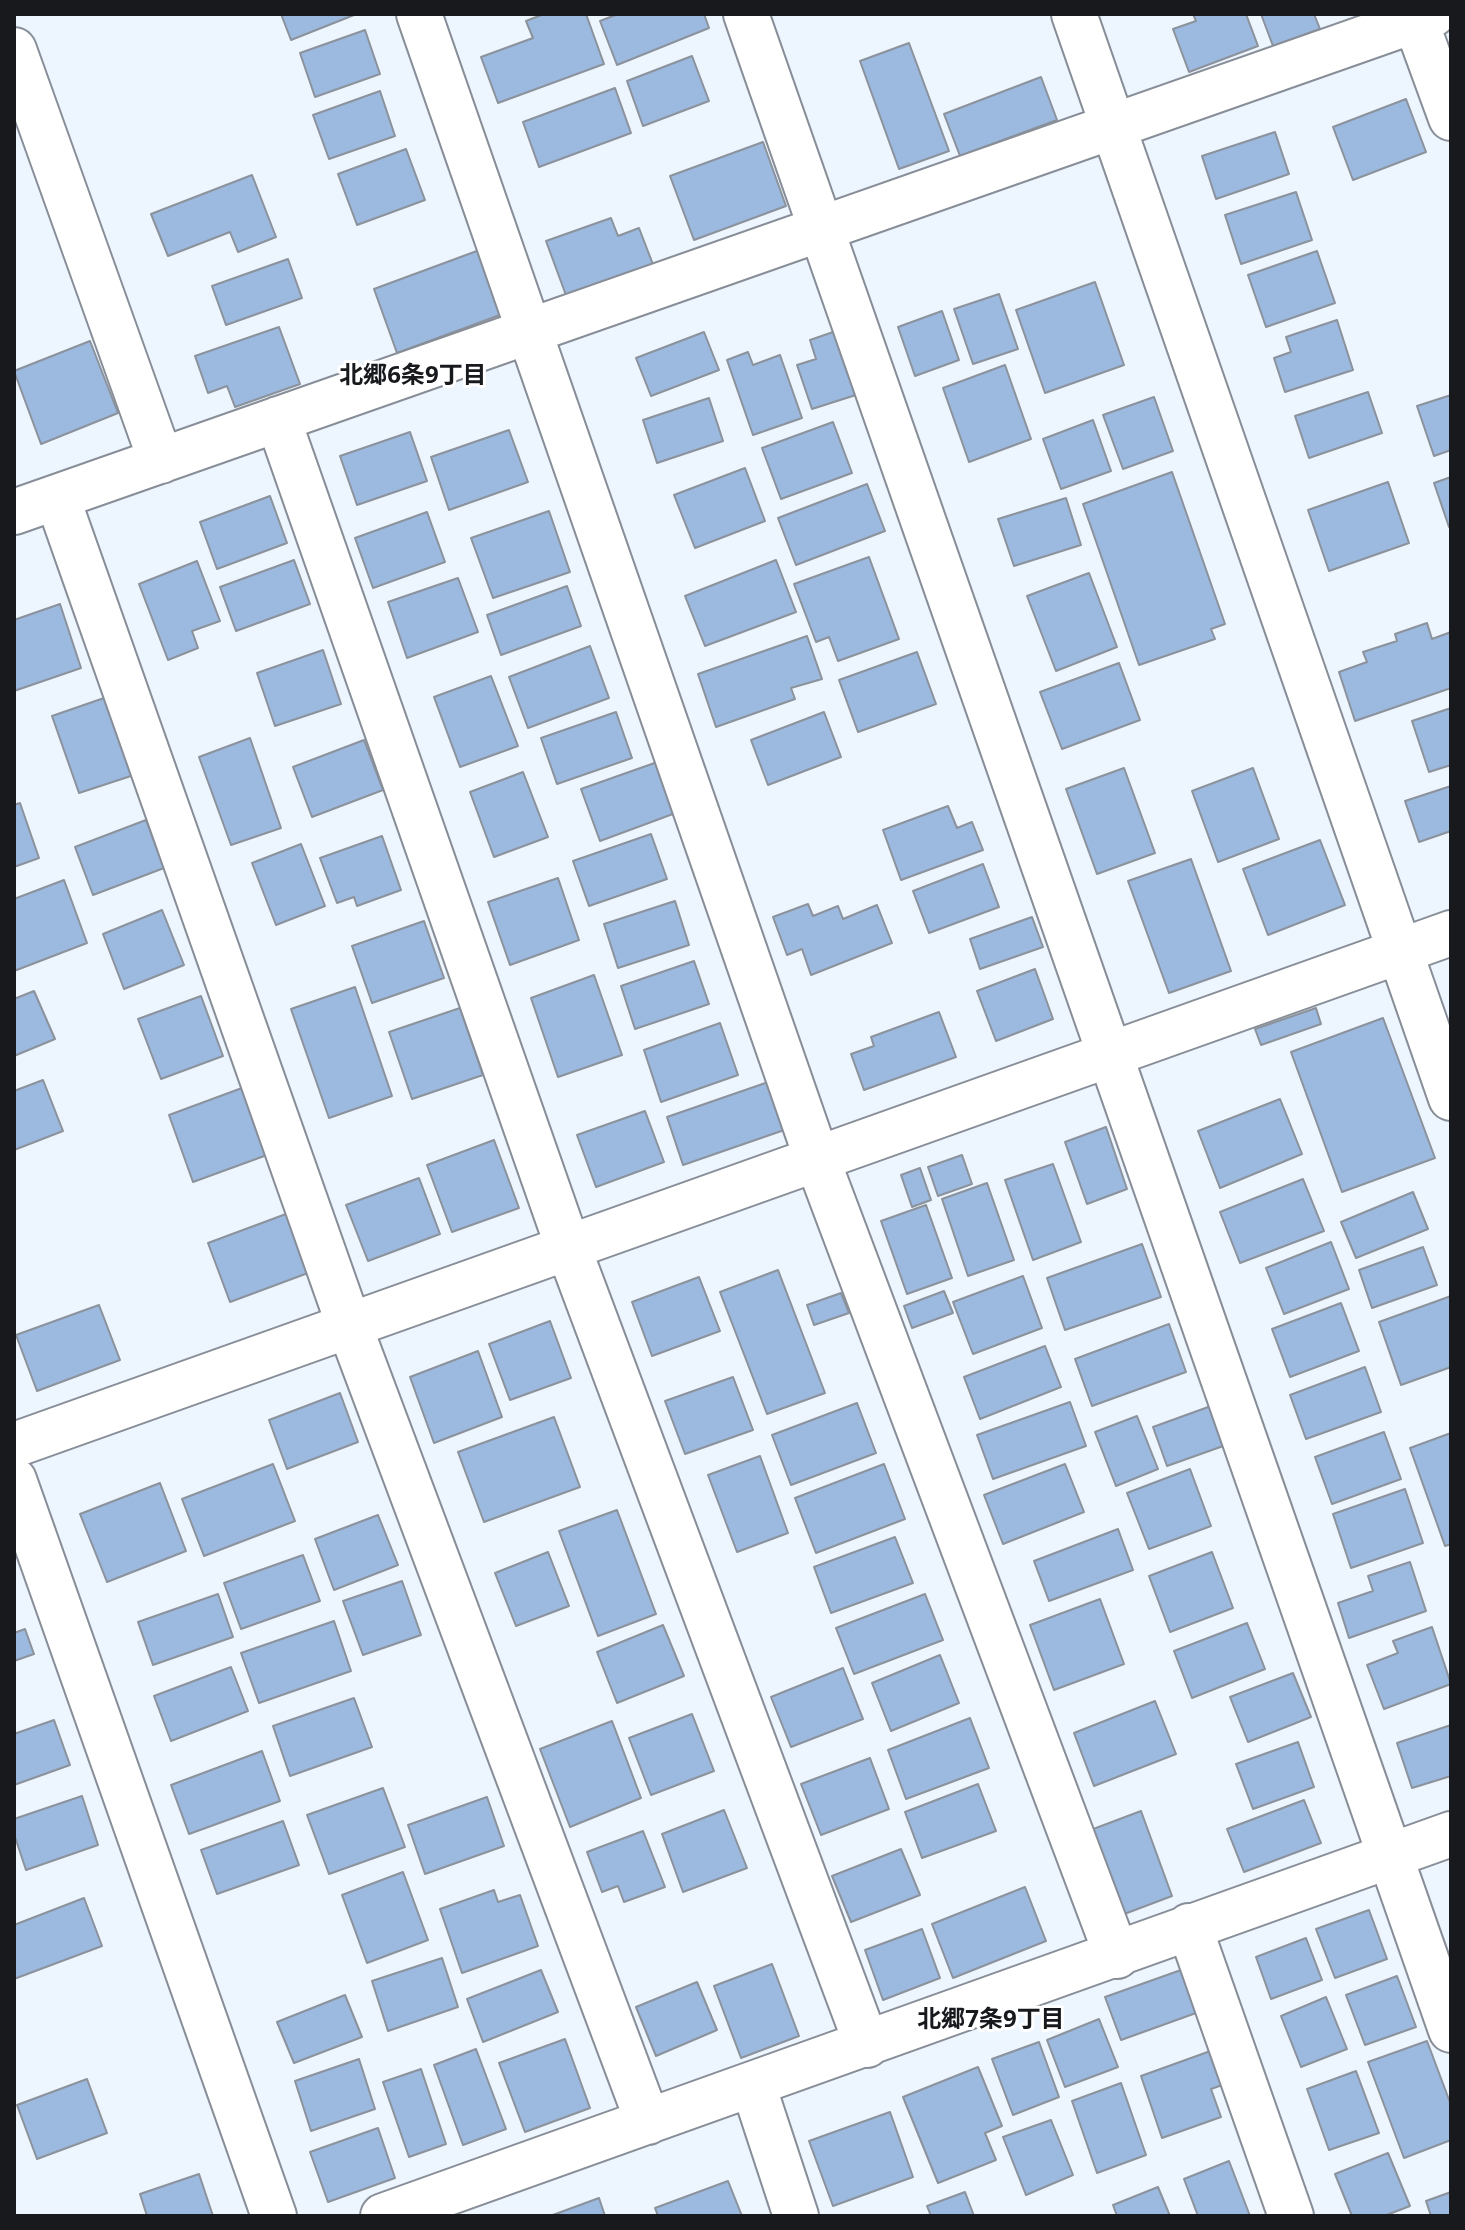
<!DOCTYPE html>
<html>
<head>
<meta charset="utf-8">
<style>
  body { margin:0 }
  #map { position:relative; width:1465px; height:2230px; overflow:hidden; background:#edf5ff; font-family:"Open Sans",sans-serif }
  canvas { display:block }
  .frame { position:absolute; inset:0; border:16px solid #17191d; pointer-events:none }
</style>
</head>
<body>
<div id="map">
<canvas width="1465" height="2230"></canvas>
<div class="frame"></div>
</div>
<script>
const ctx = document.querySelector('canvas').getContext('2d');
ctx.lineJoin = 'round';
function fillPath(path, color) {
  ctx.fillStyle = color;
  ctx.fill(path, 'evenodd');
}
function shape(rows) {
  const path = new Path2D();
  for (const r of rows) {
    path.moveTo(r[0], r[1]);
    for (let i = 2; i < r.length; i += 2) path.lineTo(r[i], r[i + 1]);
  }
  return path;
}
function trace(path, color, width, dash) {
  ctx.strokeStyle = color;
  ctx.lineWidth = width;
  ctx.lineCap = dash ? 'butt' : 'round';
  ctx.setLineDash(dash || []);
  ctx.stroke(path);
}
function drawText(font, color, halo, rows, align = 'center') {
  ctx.font = font + ' "Open Sans","Noto Sans JP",sans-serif';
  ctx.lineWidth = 6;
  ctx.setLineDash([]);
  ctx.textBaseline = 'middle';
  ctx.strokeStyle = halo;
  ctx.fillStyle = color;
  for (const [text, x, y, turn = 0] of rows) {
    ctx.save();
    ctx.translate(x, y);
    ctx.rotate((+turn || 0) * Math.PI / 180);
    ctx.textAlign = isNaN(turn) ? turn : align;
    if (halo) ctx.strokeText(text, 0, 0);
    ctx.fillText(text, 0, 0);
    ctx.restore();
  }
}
const building = shape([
  [281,14,354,14,354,15,291,40,281,14],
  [544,14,586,14,604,64,498,103,481,57,533,38,526,21,544,14],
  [618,14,704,14,709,28,617,65,600,21,618,14],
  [1193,14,1246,14,1258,46,1189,72,1173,29,1196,21,1193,14],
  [1261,14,1314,14,1320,29,1273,46,1261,14],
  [365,30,380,74,315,97,300,53,365,30],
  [909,43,949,151,899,169,860,61,909,43],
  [692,56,709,101,643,126,627,81,692,56],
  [1041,77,1057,120,960,156,944,114,1041,77],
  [615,88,631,133,539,167,523,122,615,88],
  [380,91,395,136,329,159,313,115,380,91],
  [1406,99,1426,152,1353,180,1333,127,1406,99],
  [1275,132,1289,174,1216,199,1202,156,1275,132],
  [763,142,786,206,694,240,670,176,763,142],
  [406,149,425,200,357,225,338,174,406,149],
  [252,175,276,237,238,252,230,232,168,256,151,214,252,175],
  [1296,192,1312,240,1241,264,1225,215,1296,192],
  [611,218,618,236,639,228,654,267,567,298,546,241,611,218],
  [485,248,508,312,397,353,374,289,485,248],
  [1317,251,1335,303,1266,327,1248,275,1317,251],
  [288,259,302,298,226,325,212,286,288,259],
  [1095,282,1124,365,1045,393,1016,310,1095,282],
  [999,294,1018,349,973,364,954,309,999,294],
  [942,311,959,360,915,376,898,327,942,311],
  [1337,320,1353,370,1285,392,1274,358,1291,352,1286,337,1337,320],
  [279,327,300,384,235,407,227,386,208,393,195,356,279,327],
  [839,330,859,394,812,409,797,365,816,359,810,340,839,330],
  [704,332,719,370,651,396,636,358,704,332],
  [90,341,118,413,41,444,14,371,90,341],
  [748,352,753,365,780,355,802,418,753,435,727,360,748,352],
  [1005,365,1031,439,969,462,943,388,1005,365],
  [1368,392,1382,433,1309,458,1295,416,1368,392],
  [1451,395,1451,450,1434,456,1417,406,1451,395],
  [1154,397,1173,451,1123,469,1103,415,1154,397],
  [709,398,723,441,657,463,643,420,709,398],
  [1093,420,1111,471,1061,489,1043,439,1093,420],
  [833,422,852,473,781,499,762,448,833,422],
  [509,430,528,482,449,510,431,457,509,430],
  [410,432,427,481,357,505,340,456,410,432],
  [745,468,765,521,695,548,674,495,745,468],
  [1172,472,1225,624,1211,629,1215,639,1139,665,1083,504,1172,472],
  [1451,477,1451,527,1449,527,1434,483,1451,477],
  [1388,482,1409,543,1329,571,1308,510,1388,482],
  [867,484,885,531,796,565,778,518,867,484],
  [270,496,287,543,217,569,200,522,270,496],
  [1066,498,1081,545,1014,566,998,519,1066,498],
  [549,511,570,572,493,598,471,538,549,511],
  [427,512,445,562,373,588,355,538,427,512],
  [869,557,899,639,838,661,829,637,816,642,794,584,869,557],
  [294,560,310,604,236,631,220,587,294,560],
  [776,560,796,612,705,646,685,596,776,560],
  [197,561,220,621,192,631,198,648,168,660,139,584,197,561],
  [1089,573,1117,647,1056,671,1027,596,1089,573],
  [458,578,478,632,407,658,388,602,458,578],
  [567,586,581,626,501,655,487,615,567,586],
  [60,604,81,668,14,691,14,620,60,604],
  [1427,623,1432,639,1451,632,1451,688,1355,721,1339,672,1367,662,1363,652,1397,641,1395,634,1427,623],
  [807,636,822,679,791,688,795,699,716,727,698,674,807,636],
  [590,646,609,698,528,728,509,677,590,646],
  [323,650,341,704,275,726,257,673,323,650],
  [917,652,936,704,858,732,839,680,917,652],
  [1119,663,1140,720,1062,749,1040,692,1119,663],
  [491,676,518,746,460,767,434,697,491,676],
  [107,697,134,775,79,793,52,716,107,697],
  [1451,708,1451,765,1429,772,1412,721,1451,708],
  [616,712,632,758,557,784,541,738,616,712],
  [824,712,841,757,768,785,751,740,824,712],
  [250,738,281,828,231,845,199,757,250,738],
  [364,740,383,790,312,817,293,767,364,740],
  [663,760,681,811,600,841,581,789,663,760],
  [1124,768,1155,853,1097,874,1066,789,1124,768],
  [1253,768,1279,839,1218,862,1192,791,1253,768],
  [523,772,548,837,494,857,470,792,523,772],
  [1451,786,1451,831,1419,842,1405,801,1451,786],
  [20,803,39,858,14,867,14,805,20,803],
  [948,806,957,828,972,822,983,850,901,880,883,830,948,806],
  [146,820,164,868,93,895,75,847,146,820],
  [651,834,667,879,589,906,573,861,651,834],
  [382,836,401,890,357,906,354,897,337,903,320,858,382,836],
  [1320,840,1345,905,1268,935,1243,869,1320,840],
  [301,844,325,906,276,925,252,863,301,844],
  [1191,859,1231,971,1169,993,1128,881,1191,859],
  [983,864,999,907,929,933,913,891,983,864],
  [558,878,579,940,510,965,488,902,558,878],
  [64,880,87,943,14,971,14,899,64,880],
  [675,901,689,945,618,968,604,924,675,901],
  [808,904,813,916,838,906,843,919,877,905,892,943,811,975,802,949,787,955,773,917,808,904],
  [162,910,184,965,124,989,103,934,162,910],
  [1032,917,1043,947,980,969,970,939,1032,917],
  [424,921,444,978,372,1003,352,946,424,921],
  [694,961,709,1004,635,1029,621,986,694,961],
  [1035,969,1053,1019,996,1041,977,991,1035,969],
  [594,975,622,1055,558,1077,531,998,594,975],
  [355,987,392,1096,329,1118,291,1009,355,987],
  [34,991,55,1039,14,1056,14,999,34,991],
  [201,996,223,1056,161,1079,138,1019,201,996],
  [460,1008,483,1075,412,1099,389,1032,460,1008],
  [1316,1008,1321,1024,1261,1045,1255,1029,1316,1008],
  [939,1012,956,1057,864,1090,851,1054,874,1046,871,1037,939,1012],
  [1383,1018,1435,1158,1342,1192,1291,1052,1383,1018],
  [720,1023,738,1075,661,1102,644,1050,720,1023],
  [777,1079,793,1127,683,1165,667,1117,777,1079],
  [43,1080,63,1131,14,1150,14,1091,43,1080],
  [242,1088,267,1155,193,1182,169,1115,242,1088],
  [1280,1099,1302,1154,1220,1188,1198,1131,1280,1099],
  [645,1111,664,1162,596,1187,577,1135,645,1111],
  [1106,1127,1127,1189,1087,1204,1065,1142,1106,1127],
  [494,1140,519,1208,452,1232,427,1165,494,1140],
  [962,1155,972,1184,938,1196,928,1167,962,1155],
  [1053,1164,1081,1242,1033,1260,1005,1180,1053,1164],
  [920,1168,931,1200,912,1207,901,1175,920,1168],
  [419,1178,440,1234,368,1261,346,1205,419,1178],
  [1303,1179,1324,1231,1240,1263,1220,1212,1303,1179],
  [987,1183,1014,1260,968,1276,942,1199,987,1183],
  [1413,1192,1428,1229,1356,1258,1341,1222,1413,1192],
  [926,1205,952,1278,907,1294,881,1221,926,1205],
  [286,1214,308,1273,230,1302,208,1243,286,1214],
  [1331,1242,1349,1289,1284,1314,1266,1268,1331,1242],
  [1142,1244,1161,1297,1065,1330,1047,1278,1142,1244],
  [1423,1247,1437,1285,1372,1308,1359,1270,1423,1247],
  [778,1270,825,1393,767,1414,720,1292,778,1270],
  [1023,1276,1042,1328,973,1354,953,1302,1023,1276],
  [699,1277,720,1331,652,1356,632,1302,699,1277],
  [944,1291,953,1313,912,1328,904,1306,944,1291],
  [841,1293,849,1313,814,1325,807,1305,841,1293],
  [1451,1296,1451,1367,1401,1385,1379,1322,1451,1296],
  [1341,1303,1359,1351,1290,1377,1272,1329,1341,1303],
  [99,1305,120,1360,37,1391,16,1335,99,1305],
  [550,1321,571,1378,510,1400,489,1344,550,1321],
  [1169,1324,1186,1372,1092,1406,1075,1359,1169,1324],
  [1045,1346,1061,1387,980,1419,964,1377,1045,1346],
  [478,1351,502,1417,434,1443,410,1377,478,1351],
  [1365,1367,1381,1412,1306,1439,1290,1395,1365,1367],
  [733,1377,753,1430,685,1454,665,1401,733,1377],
  [340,1393,358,1442,287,1469,269,1420,340,1393],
  [1070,1402,1086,1446,993,1479,977,1435,1070,1402],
  [857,1403,876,1453,791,1485,772,1435,857,1403],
  [1211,1406,1226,1445,1167,1466,1153,1427,1211,1406],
  [1137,1416,1158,1469,1116,1486,1095,1432,1137,1416],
  [554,1417,580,1487,484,1522,458,1452,554,1417],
  [1384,1432,1401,1479,1332,1504,1315,1457,1384,1432],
  [1451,1433,1451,1544,1445,1546,1410,1448,1451,1433],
  [760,1456,788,1533,737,1552,708,1475,760,1456],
  [273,1464,295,1521,204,1556,182,1499,273,1464],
  [884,1464,905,1519,816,1553,795,1498,884,1464],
  [1065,1464,1084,1512,1003,1544,984,1495,1065,1464],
  [1190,1469,1211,1526,1149,1549,1127,1493,1190,1469],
  [160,1483,186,1551,107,1582,80,1514,160,1483],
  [1405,1489,1423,1543,1351,1568,1333,1514,1405,1489],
  [617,1510,656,1614,598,1636,559,1531,617,1510],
  [378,1515,398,1565,334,1590,315,1539,378,1515],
  [1118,1529,1133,1570,1049,1601,1034,1561,1118,1529],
  [895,1537,913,1583,831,1613,814,1567,895,1537],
  [548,1552,569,1606,516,1626,495,1573,548,1552],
  [1212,1552,1233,1608,1170,1632,1149,1576,1212,1552],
  [303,1555,320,1601,241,1629,224,1583,303,1555],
  [1410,1562,1426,1611,1349,1638,1338,1603,1373,1591,1368,1576,1410,1562],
  [402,1581,421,1635,363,1655,343,1601,402,1581],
  [218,1594,233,1637,153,1665,138,1622,218,1594],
  [925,1594,943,1640,854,1674,836,1628,925,1594],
  [1100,1599,1124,1664,1054,1690,1030,1625,1100,1599],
  [334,1621,351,1671,259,1703,241,1653,334,1621],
  [1247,1623,1265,1669,1192,1698,1174,1651,1247,1623],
  [663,1625,684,1676,617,1703,597,1652,663,1625],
  [1432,1627,1451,1684,1384,1709,1367,1665,1398,1653,1393,1641,1432,1627],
  [25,1629,34,1654,14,1661,14,1633,25,1629],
  [940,1655,959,1703,891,1731,872,1683,940,1655],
  [231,1667,248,1711,171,1741,154,1696,231,1667],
  [843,1668,863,1719,791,1747,771,1697,843,1668],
  [1293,1673,1311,1717,1248,1742,1230,1697,1293,1673],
  [354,1698,372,1747,290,1776,273,1726,354,1698],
  [1155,1701,1176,1754,1094,1786,1074,1733,1155,1701],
  [692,1714,714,1771,651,1795,629,1738,692,1714],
  [970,1718,989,1768,906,1799,888,1750,970,1718],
  [54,1720,70,1765,14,1785,14,1734,54,1720],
  [612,1721,641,1798,570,1827,540,1749,612,1721],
  [1451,1725,1451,1776,1412,1788,1397,1743,1451,1725],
  [1298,1742,1314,1787,1253,1809,1236,1764,1298,1742],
  [262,1751,280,1801,189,1834,171,1785,262,1751],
  [870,1758,889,1809,821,1835,801,1784,870,1758],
  [978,1784,996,1831,922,1858,905,1812,978,1784],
  [383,1788,405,1847,329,1874,307,1815,383,1788],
  [82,1796,98,1845,26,1870,14,1834,14,1819,82,1796],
  [487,1797,504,1846,425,1874,408,1825,487,1797],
  [1304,1800,1321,1843,1244,1872,1227,1829,1304,1800],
  [724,1810,747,1868,683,1892,662,1834,724,1810],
  [1141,1811,1172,1896,1119,1916,1088,1831,1141,1811],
  [283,1821,299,1865,217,1894,201,1850,283,1821],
  [643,1831,665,1887,624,1902,618,1886,602,1892,587,1852,643,1831],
  [901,1849,920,1895,851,1922,832,1876,901,1849],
  [403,1872,428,1940,367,1963,342,1895,403,1872],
  [1025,1887,1046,1941,953,1978,932,1924,1025,1887],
  [494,1890,498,1902,520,1895,538,1946,462,1973,440,1909,494,1890],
  [84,1898,102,1946,14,1979,14,1925,84,1898],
  [1369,1910,1387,1959,1335,1978,1316,1929,1369,1910],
  [922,1929,940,1978,883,2000,865,1950,922,1929],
  [1306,1938,1322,1980,1271,1999,1256,1957,1306,1938],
  [442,1958,458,2007,388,2031,372,1981,442,1958],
  [772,1964,799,2036,741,2058,714,1986,772,1964],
  [541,1970,558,2012,483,2042,467,1999,541,1970],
  [1181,1970,1196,2013,1121,2040,1105,1997,1181,1970],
  [1397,1976,1416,2027,1365,2045,1346,1995,1397,1976],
  [697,1982,717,2030,656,2056,636,2007,697,1982],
  [345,1995,362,2037,294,2063,277,2022,345,1995],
  [1326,1997,1347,2049,1301,2067,1281,2016,1326,1997],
  [1099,2019,1118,2067,1065,2087,1047,2040,1099,2019],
  [565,2039,590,2108,525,2132,499,2063,565,2039],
  [1427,2041,1451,2105,1451,2140,1404,2158,1368,2062,1427,2041],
  [1039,2042,1059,2097,1013,2115,992,2059,1039,2042],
  [476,2049,506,2129,463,2145,434,2065,476,2049],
  [1216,2049,1228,2083,1211,2089,1221,2117,1162,2138,1141,2076,1216,2049],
  [359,2059,375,2109,311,2131,295,2081,359,2059],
  [978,2067,1002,2126,985,2133,996,2160,938,2183,903,2097,978,2067],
  [421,2069,446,2144,409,2157,383,2082,421,2069],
  [1356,2071,1379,2133,1329,2150,1307,2089,1356,2071],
  [87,2079,107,2133,37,2159,17,2105,87,2079],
  [1121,2083,1146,2155,1097,2173,1072,2101,1121,2083],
  [890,2112,913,2177,833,2206,809,2141,890,2112],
  [1051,2120,1073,2175,1026,2195,1003,2137,1051,2120],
  [378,2128,395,2178,328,2202,310,2152,378,2128],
  [1388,2153,1410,2206,1384,2216,1352,2216,1335,2174,1388,2153],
  [1229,2161,1250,2216,1198,2216,1184,2179,1229,2161],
  [199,2174,213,2216,147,2216,140,2194,199,2174],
  [728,2181,742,2216,658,2216,655,2208,728,2181],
  [1158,2187,1170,2216,1117,2216,1113,2205,1158,2187],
  [965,2192,974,2216,931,2216,927,2206,965,2192],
  [1451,2192,1451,2216,1431,2216,1426,2201,1451,2192],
  [599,2198,605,2216,550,2216,599,2198]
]);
const minor = shape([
  [419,14,817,1159,1117,1956],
  [746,14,1451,2030],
  [1074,14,1451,1098],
  [1413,14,1451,118],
  [14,50,161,461],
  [278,419,568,1247,867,2045],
  [57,497,349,1325,648,2122],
  [14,512,1433,14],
  [14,1445,1451,933],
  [14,1480,274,2216],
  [1189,1926,1291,2216],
  [753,2085,796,2216],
  [383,2216,1451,1834]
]);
const neighbourhoodNames = [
  ["北郷6条9丁目",413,376],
  ["北郷7条9丁目",991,2020]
];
fillPath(building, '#9cb9e0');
trace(building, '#8b929b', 2);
trace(minor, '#888e97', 48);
trace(minor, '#fff', 44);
drawText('bold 24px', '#17191d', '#fff', neighbourhoodNames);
</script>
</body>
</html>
